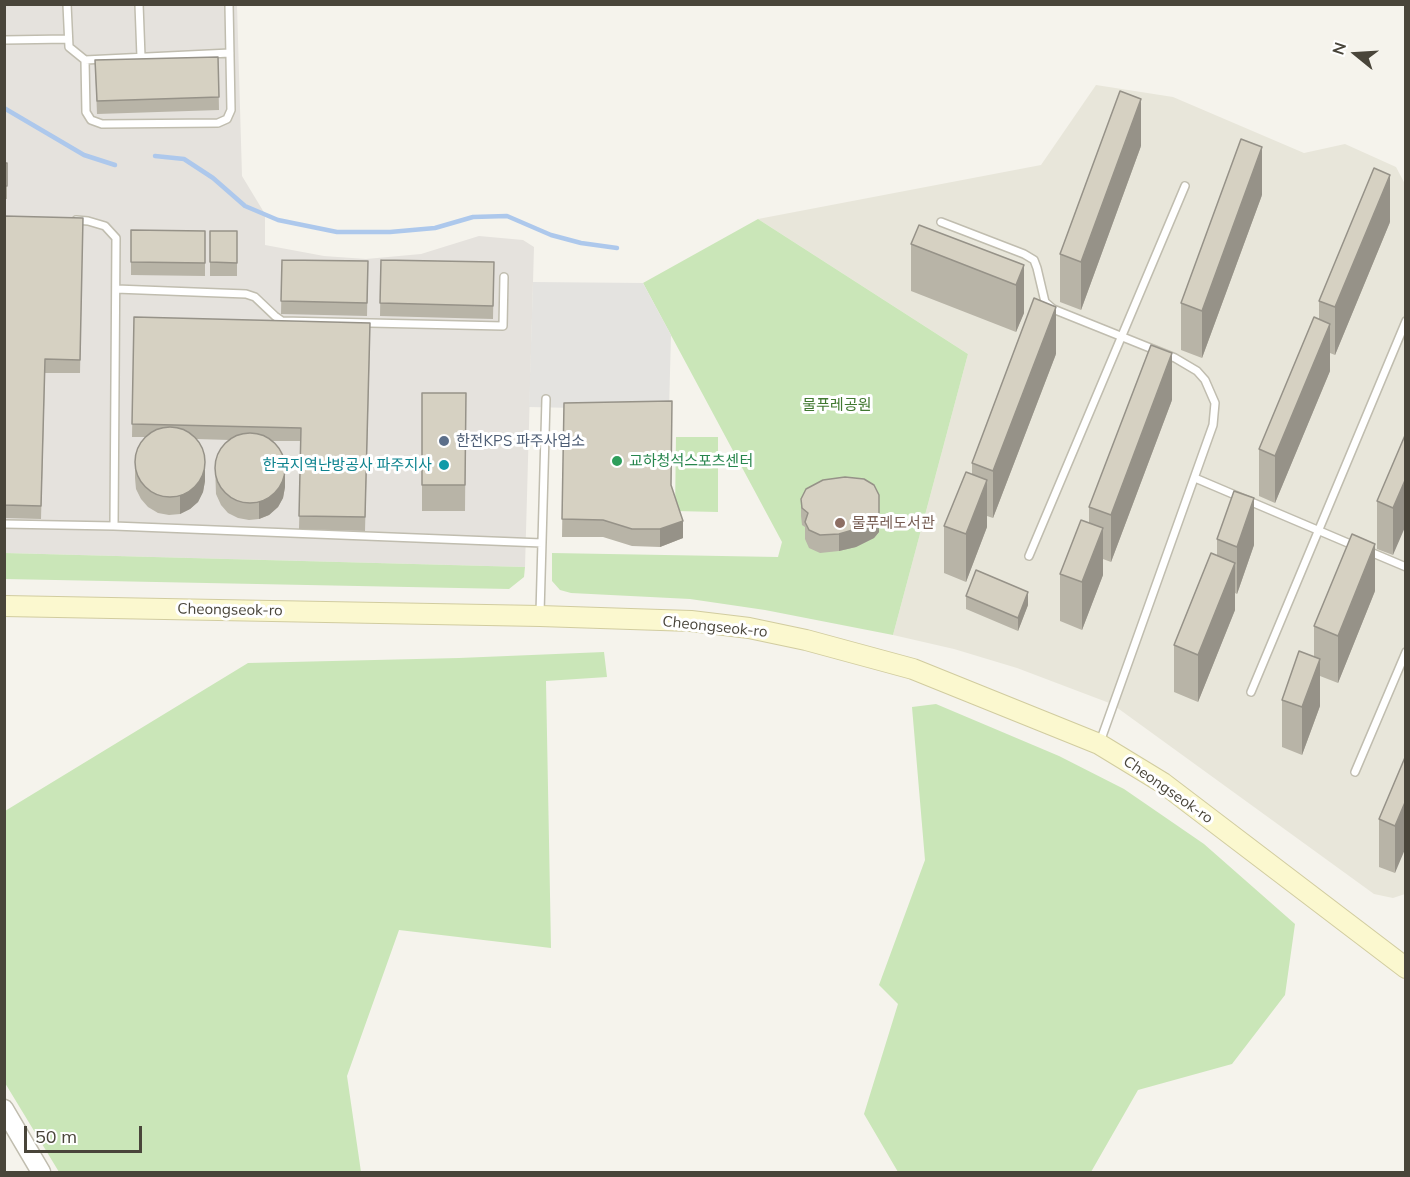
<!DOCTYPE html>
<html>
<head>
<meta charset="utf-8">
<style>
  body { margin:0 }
  #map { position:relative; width:1410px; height:1177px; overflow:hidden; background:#f5f3ec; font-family:Mulish,sans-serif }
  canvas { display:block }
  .frame { position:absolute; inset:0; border:6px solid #49453a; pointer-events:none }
  .north { position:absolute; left:1326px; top:24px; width:60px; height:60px; -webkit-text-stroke:4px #fff; paint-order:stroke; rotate:288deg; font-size:16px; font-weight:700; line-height:24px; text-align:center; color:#49453a }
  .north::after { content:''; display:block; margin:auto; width:21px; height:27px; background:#49453a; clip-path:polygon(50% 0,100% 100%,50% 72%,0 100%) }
  .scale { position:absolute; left:24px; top:1126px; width:118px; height:27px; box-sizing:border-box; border:3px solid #49453a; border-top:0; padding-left:8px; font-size:18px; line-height:21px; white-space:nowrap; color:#49453a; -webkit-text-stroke:4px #fff; paint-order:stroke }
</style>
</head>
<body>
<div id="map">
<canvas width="1410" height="1177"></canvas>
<div class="frame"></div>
<div class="north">N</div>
<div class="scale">50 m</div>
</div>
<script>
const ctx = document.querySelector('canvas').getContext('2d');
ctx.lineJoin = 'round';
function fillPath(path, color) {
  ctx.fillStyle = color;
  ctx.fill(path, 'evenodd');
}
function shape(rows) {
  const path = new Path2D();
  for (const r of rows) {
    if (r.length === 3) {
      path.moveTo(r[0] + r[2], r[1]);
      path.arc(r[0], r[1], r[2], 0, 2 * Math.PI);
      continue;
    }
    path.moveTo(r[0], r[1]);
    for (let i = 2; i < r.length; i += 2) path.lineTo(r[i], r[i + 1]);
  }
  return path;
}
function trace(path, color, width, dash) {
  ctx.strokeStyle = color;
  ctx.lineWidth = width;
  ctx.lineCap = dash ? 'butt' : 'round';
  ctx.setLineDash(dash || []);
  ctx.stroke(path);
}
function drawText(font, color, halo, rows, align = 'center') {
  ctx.font = font + ' Mulish,"Noto Sans KR",sans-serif';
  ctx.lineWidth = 6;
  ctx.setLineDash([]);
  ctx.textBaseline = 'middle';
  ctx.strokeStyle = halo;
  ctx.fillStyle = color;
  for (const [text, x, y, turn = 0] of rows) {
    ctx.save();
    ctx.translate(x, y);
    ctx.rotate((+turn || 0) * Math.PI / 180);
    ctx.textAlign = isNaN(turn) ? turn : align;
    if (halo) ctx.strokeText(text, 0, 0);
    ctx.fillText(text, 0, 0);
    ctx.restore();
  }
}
const residential = shape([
  [1096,85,1173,97,1304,153,1345,144,1396,167,1406,186,1405,894,1393,898,1374,894,1112,704,1017,668,954,649,893,635,968,354,758,219,1041,165]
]);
const industrial = shape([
  [5,5,237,5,242,176,265,214,265,245,324,256,366,259,421,254,479,236,523,240,534,247,525,567,5,553]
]);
const green = shape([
  [758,219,968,354,893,635,765,610,690,599,571,593,560,590,552,581,552,553,778,557,782,542,643,283],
  [676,437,718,437,718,512,675,511],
  [5,553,525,567,524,577,509,589,5,579],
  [604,652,607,677,546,681,551,948,399,930,347,1076,361,1172,59,1172,5,1083,5,811,248,663,459,658],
  [936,704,1059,756,1124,789,1204,844,1295,924,1285,995,1232,1064,1138,1090,1091,1172,898,1172,864,1114,898,1004,879,985,925,860,912,707]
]);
const parking = shape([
  [533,282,643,283,671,335,669,410,529,407]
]);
const stream = shape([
  [4,108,84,155,115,165],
  [155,156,184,159,213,178,245,206,278,220,337,232,390,232,435,228,473,217,507,216,551,235,581,243,617,248]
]);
const service = shape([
  [67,4,69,47,85,60,86,112,91,120,102,124,218,123,227,119,231,110,229,4],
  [139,4,141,57],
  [4,40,68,39],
  [85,60,230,53],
  [76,220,88,221,105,226,116,238,114,526],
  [941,222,1024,254,1034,260,1037,268,1045,302,1053,309,1175,358,1197,371,1205,380,1215,403,1213,425,1100,742],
  [116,289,246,294,255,297,275,316,282,321,503,326,504,277],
  [1195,478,1355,546],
  [4,524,114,526,542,543],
  [1368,551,1406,567],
  [1029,556,1185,186],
  [540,613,546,399],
  [1251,692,1406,321],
  [1355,772,1406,652]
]);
const tertiary = shape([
  [4,1109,41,1172]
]);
const secondary = shape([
  [4,606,540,616,691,621,749,628,806,640,913,669,1099,744,1163,783,1406,968]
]);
const wall = shape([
  [218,57,219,110,97,114,95,60],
  [1141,146,1081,310,1060,302,1060,254],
  [4,163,7,163,7,199,4,199],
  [1262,195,1202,358,1181,350,1181,303],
  [4,216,83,218,80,373,45,373,41,519,4,518],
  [1390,222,1335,355,1330,353,1330,371,1275,503,1259,496,1259,449,1319,319,1319,301],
  [131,230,205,231,205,276,131,275],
  [210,231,237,231,237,276,210,276],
  [911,244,1024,265,1024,313,1016,332,911,291],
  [282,260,368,261,367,316,281,314],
  [381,260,494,262,493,319,380,316],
  [134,317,370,336,365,531,299,529,301,441,272,441,285,487,283,498,278,507,269,515,259,519,249,520,238,518,228,513,221,505,216,494,215,466,230,440,196,439,205,481,203,492,198,502,190,509,180,514,169,515,158,513,148,507,141,499,136,489,135,478,135,461,146,437,132,437],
  [1056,354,993,518,987,516,987,527,966,582,944,573,944,526,972,474,972,463],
  [422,393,466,393,465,511,422,511],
  [1172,400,1111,562,1103,559,1103,575,1082,630,1060,621,1060,574,1089,523,1089,507],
  [564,403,671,486,683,538,660,547,632,546,603,537,562,537],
  [1406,433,1393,555,1377,549,1377,501],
  [801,499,879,532,874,538,856,547,839,551,820,553,809,548,805,539,805,527,802,525,801,516],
  [1217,539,1254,545,1237,594,1235,593,1235,610,1198,702,1174,692,1174,645,1217,556],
  [1375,591,1338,683,1320,676,1320,706,1302,755,1282,747,1282,700,1314,657,1314,626],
  [966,596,1028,605,1018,631,966,609],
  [1406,755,1395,873,1379,867,1379,819]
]);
const shadedWall = shape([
  [1141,99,1141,146,1081,310,1081,262],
  [1262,147,1262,195,1202,358,1202,311],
  [1390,175,1390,222,1335,355,1335,307],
  [1024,265,1024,313,1016,332,1016,285],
  [1056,307,1056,354,993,518,993,471],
  [1330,324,1330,371,1275,503,1275,456],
  [1172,353,1172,400,1111,562,1111,515],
  [205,464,205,481,203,492,198,502,190,509,180,514,180,496],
  [285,469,285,487,283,498,278,507,269,515,259,519,259,502],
  [1406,478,1406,525,1393,555,1393,508],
  [987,480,987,527,966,582,966,534],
  [879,495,879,532,874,538,856,547,839,551,839,534],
  [1254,498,1254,545,1237,594,1237,547],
  [683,521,683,538,660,547,660,529],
  [1103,528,1103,575,1082,630,1082,582],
  [1375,544,1375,591,1338,683,1338,636],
  [1235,563,1235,610,1198,702,1198,655],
  [1028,592,1028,605,1018,631,1018,618],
  [1320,659,1320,706,1302,755,1302,707],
  [1406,800,1406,847,1395,873,1395,826]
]);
const building = shape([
  [218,57,219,97,97,101,95,60,218,57],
  [1120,91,1141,99,1081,262,1060,254,1120,91],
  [1241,139,1262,147,1202,311,1181,303,1241,139],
  [4,163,7,163,7,186,4,186,4,163],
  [1374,168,1390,175,1335,307,1319,301,1374,168],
  [4,216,83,218,80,360,45,359,41,506,4,505,4,216],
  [919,225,1024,265,1016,285,911,244,919,225],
  [131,230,205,231,205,263,131,262,131,230],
  [210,231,237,231,237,263,210,262,210,231],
  [282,260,368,261,367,303,281,301,282,260],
  [381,260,494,262,493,306,380,303,381,260],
  [1034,298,1056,307,993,471,972,463,1034,298],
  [134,317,370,323,365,517,299,516,301,428,132,424,134,317],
  [1314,317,1330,324,1275,456,1259,449,1314,317],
  [1151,345,1172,353,1111,515,1089,507,1151,345],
  [422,393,466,393,465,485,422,485,422,393],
  [672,401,671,485,683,521,660,529,632,529,603,520,562,519,564,403,672,401],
  [170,462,35],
  [1406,433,1406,478,1393,508,1377,501,1406,433],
  [250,468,35],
  [966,472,987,480,966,534,944,526,966,472],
  [845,477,864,479,874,485,879,495,879,514,874,520,856,529,839,534,820,535,809,530,805,522,808,513,802,508,801,499,806,489,823,480,845,477],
  [1234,491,1254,498,1237,547,1217,539,1234,491],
  [1081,520,1103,528,1082,582,1060,574,1081,520],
  [1352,534,1375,544,1338,636,1314,626,1352,534],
  [1211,553,1235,563,1198,655,1174,645,1211,553],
  [976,570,1028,592,1018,618,966,596,976,570],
  [1299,651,1320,659,1302,707,1282,700,1299,651],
  [1406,755,1406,800,1395,826,1379,819,1406,755]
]);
const markers = [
  [444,441,6,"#5c6f8a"],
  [617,461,6,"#2e9e5b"],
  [444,465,6,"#0f9aa8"],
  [840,523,6,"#8d6e63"]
];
const parkNames = [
  ["물푸레공원",837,405]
];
const serviceNames = [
  ["한전KPS 파주사업소",456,441]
];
const leisureNames = [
  ["교하청석스포츠센터",629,461]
];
const cultureNames = [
  ["한국지역난방공사 파주지사",432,465]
];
const educationNames = [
  ["물푸레도서관",852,523]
];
const streetNames = [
  ["Cheongseok-ro",230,610,1],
  ["Cheongseok-ro",715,627,6],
  ["Cheongseok-ro",1168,790,35]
];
fillPath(residential, '#e8e6da');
fillPath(industrial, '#e5e2dd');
fillPath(green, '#cae6b8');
fillPath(parking, '#e4e3e0');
trace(stream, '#adc8ec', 4.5);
trace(service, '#c0bdaf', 10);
trace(tertiary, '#c0bdaf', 21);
trace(secondary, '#d1cc9f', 22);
trace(service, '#fff', 7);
trace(tertiary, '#fff', 18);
trace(secondary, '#fbf8cf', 20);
fillPath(wall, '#b8b4a7');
fillPath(shadedWall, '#969288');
fillPath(building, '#d6d1c2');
trace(building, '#969288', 1.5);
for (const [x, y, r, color] of markers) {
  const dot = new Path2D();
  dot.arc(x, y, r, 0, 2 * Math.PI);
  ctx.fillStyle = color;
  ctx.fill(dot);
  trace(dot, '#fff', 2);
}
drawText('15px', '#407830', '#fff', parkNames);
drawText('15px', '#4e5e75', '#fff', serviceNames, 'left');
drawText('15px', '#27864d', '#fff', leisureNames, 'left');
drawText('15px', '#0d838f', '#fff', cultureNames, 'right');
drawText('15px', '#785e54', '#fff', educationNames, 'left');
drawText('15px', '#49453a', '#fff', streetNames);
</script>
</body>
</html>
